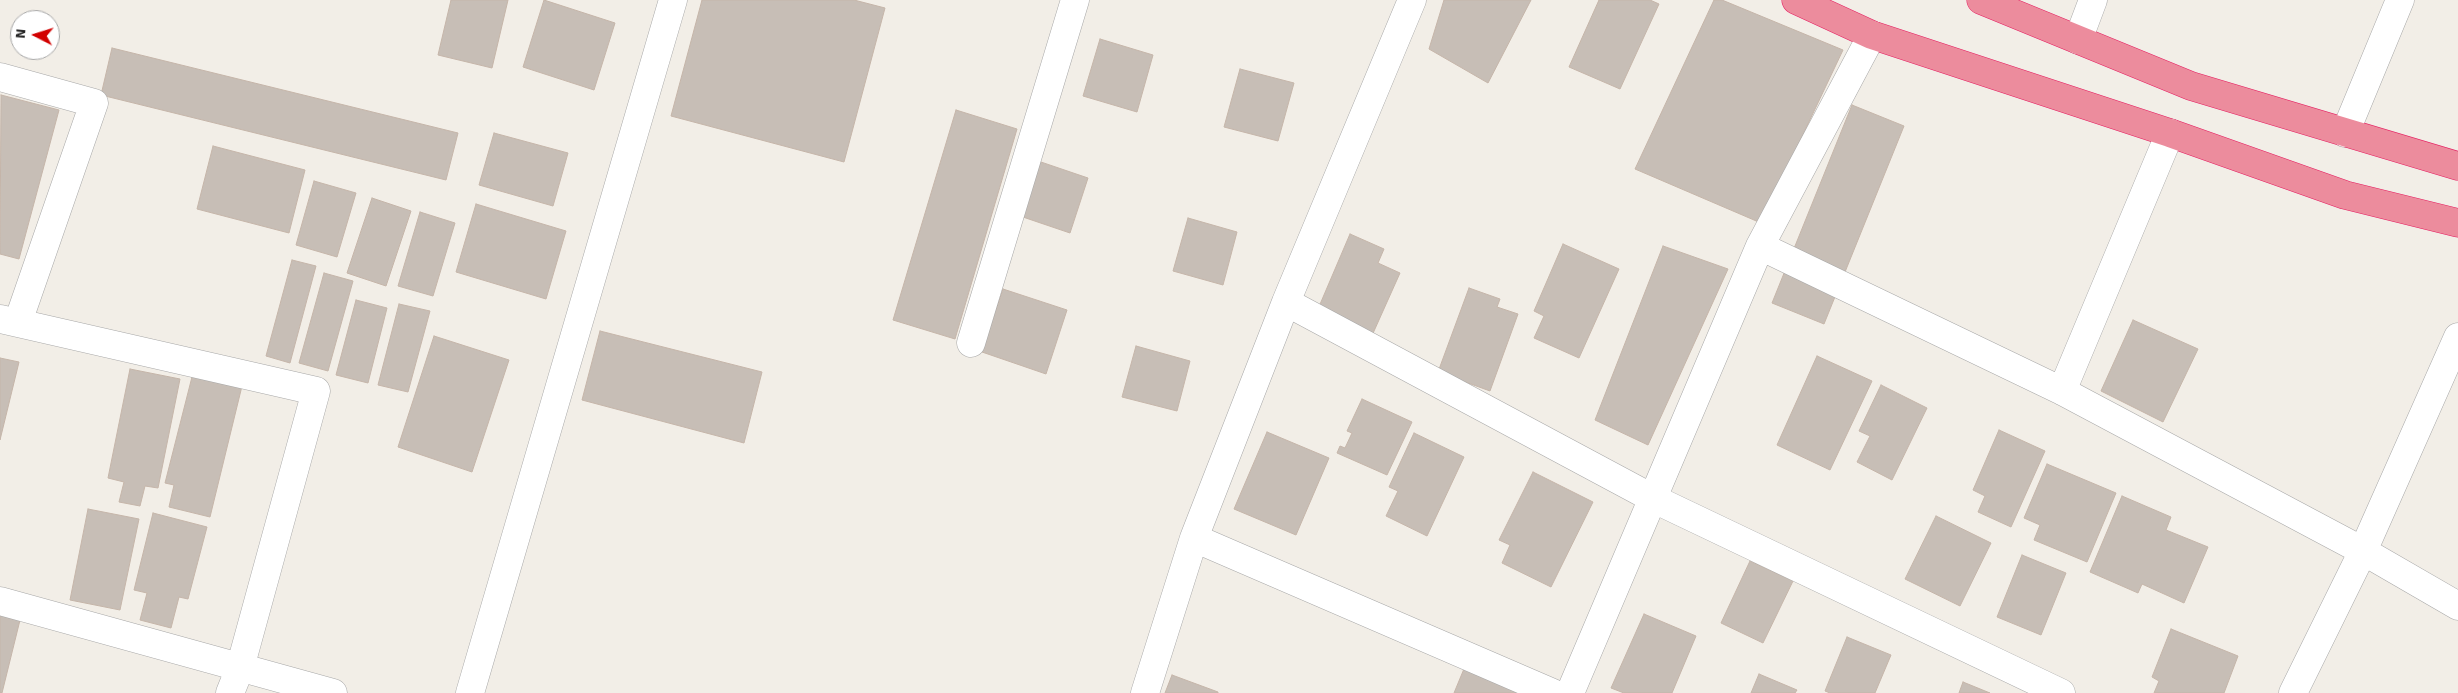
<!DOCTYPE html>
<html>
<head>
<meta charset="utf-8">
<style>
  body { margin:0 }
  #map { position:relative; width:2458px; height:693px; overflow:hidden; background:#f2eee7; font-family:Signika,sans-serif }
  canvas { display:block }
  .north { position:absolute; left:10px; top:10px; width:50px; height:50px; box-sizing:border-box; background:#fff; border:1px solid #a6a6a6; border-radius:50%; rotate:275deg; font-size:14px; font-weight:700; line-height:20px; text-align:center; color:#212121 }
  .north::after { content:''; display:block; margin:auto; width:18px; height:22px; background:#d20100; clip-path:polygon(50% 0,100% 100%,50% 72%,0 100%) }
</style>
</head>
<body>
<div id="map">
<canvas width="2458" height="693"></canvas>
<div class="north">N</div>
</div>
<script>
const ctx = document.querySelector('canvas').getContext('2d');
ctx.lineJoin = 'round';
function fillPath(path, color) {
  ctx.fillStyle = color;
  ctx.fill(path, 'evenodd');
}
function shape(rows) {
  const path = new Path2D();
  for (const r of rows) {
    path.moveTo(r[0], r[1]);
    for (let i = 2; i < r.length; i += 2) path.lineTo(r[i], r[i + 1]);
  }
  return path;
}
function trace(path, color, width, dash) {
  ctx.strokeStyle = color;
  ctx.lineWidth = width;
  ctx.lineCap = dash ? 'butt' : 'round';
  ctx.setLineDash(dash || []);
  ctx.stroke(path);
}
const building = shape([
  [451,0,508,0,492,68,438,55,451,0],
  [544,0,615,23,594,90,523,67,544,0],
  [702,0,854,0,885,8,844,162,671,116,702,0],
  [1444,0,1531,0,1488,83,1429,49,1444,0],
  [1599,0,1650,0,1659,4,1620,89,1569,67,1599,0],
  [1714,0,1722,0,1843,50,1761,223,1635,169,1714,0],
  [1100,39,1153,55,1137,112,1083,96,1100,39],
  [112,48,458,133,446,180,101,95,112,48],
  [1240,69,1294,83,1278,141,1224,127,1240,69],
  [1,95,59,110,19,259,0,254,1,95],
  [1852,105,1904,126,1824,324,1772,303,1852,105],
  [956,110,1017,129,955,339,893,320,956,110],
  [494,133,568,153,553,206,479,185,494,133],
  [213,146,305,170,289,233,197,209,213,146],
  [1035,160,1088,178,1070,233,1017,215,1035,160],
  [314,181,356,193,337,257,296,245,314,181],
  [372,198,411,211,386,286,347,273,372,198],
  [476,204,566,231,546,299,456,272,476,204],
  [420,212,455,223,433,296,398,286,420,212],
  [1188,218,1237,232,1223,285,1173,271,1188,218],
  [1350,234,1384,249,1378,263,1400,273,1370,340,1315,316,1350,234],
  [1563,244,1619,269,1579,358,1534,338,1544,316,1534,311,1563,244],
  [1663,246,1728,269,1648,445,1595,420,1663,246],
  [292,260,316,266,290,363,266,356,292,260],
  [324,273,353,281,328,371,299,363,324,273],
  [1469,288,1500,299,1497,307,1518,314,1490,391,1438,372,1469,288],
  [1003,289,1067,310,1046,374,982,352,1003,289],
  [356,300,387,308,368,383,336,375,356,300],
  [399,304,430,311,408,392,378,385,399,304],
  [2133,320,2198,349,2163,422,2101,391,2133,320],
  [600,331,762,372,744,443,582,400,600,331],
  [434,336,509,360,472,472,398,447,434,336],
  [1136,346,1190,361,1177,411,1122,397,1136,346],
  [1817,356,1872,381,1830,470,1777,445,1817,356],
  [0,358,19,362,0,440,0,358],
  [130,369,180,379,158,488,145,486,140,506,119,502,124,482,108,478,130,369],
  [193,373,242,386,210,517,169,507,174,485,165,483,193,373],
  [1881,385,1927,408,1892,480,1857,462,1870,436,1859,431,1881,385],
  [1362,399,1412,422,1387,475,1337,453,1340,446,1345,448,1352,433,1347,431,1362,399],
  [1999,430,2045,451,2011,527,1978,512,1985,496,1973,490,1999,430],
  [1267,432,1329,458,1296,535,1234,509,1267,432],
  [1414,433,1464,457,1427,536,1386,516,1398,491,1389,487,1414,433],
  [2047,464,2116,493,2087,562,2034,540,2040,525,2024,518,2047,464],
  [1533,472,1593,502,1551,587,1502,563,1510,545,1499,540,1533,472],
  [2122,496,2171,517,2166,530,2208,547,2184,603,2142,584,2138,593,2090,572,2122,496],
  [88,509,139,519,120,610,70,600,88,509],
  [153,513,207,527,188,599,179,597,171,628,140,620,147,593,134,590,153,513],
  [1936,516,1991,543,1960,606,1905,579,1936,516],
  [2022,555,2066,573,2041,635,1997,617,2022,555],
  [1750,561,1793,581,1763,643,1721,623,1750,561],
  [0,611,21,616,2,693,0,693,0,611],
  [1644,614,1696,636,1672,693,1624,693,1611,688,1644,614],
  [2171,629,2238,656,2224,693,2154,693,2159,681,2152,677,2171,629],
  [1847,637,1891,655,1875,693,1830,693,1825,691,1847,637],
  [1466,664,1518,693,1454,693,1466,664],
  [1759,674,1797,690,1795,693,1751,693,1759,674],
  [1172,675,1218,692,1218,693,1165,693,1172,675],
  [1963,682,1990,693,1959,693,1963,682]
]);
const minor = shape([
  [2078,40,2093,0],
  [0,77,94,103,18,322],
  [2345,133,2400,0],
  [1760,246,2062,391,2363,551,2458,606],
  [1286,302,1654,499,2061,693],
  [0,319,316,391,240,668,230,693],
  [971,343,1075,0],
  [2062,391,2170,133],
  [1194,538,1553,693],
  [0,601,333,693],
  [470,693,673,0],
  [1145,693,1194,538,1286,302,1412,0],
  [1570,693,1760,246,1872,35],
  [2293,693,2363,551,2458,337]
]);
const highway = shape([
  [1796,0,1872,35,2170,133,2345,195,2458,223],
  [1981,0,2191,86,2458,166]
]);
fillPath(building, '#c7beb6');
trace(building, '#c5b5a9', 1);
trace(minor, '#a8a8a8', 29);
trace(highway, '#e51f62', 29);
trace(minor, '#fff', 28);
trace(highway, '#ec8c9d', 28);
</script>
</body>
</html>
